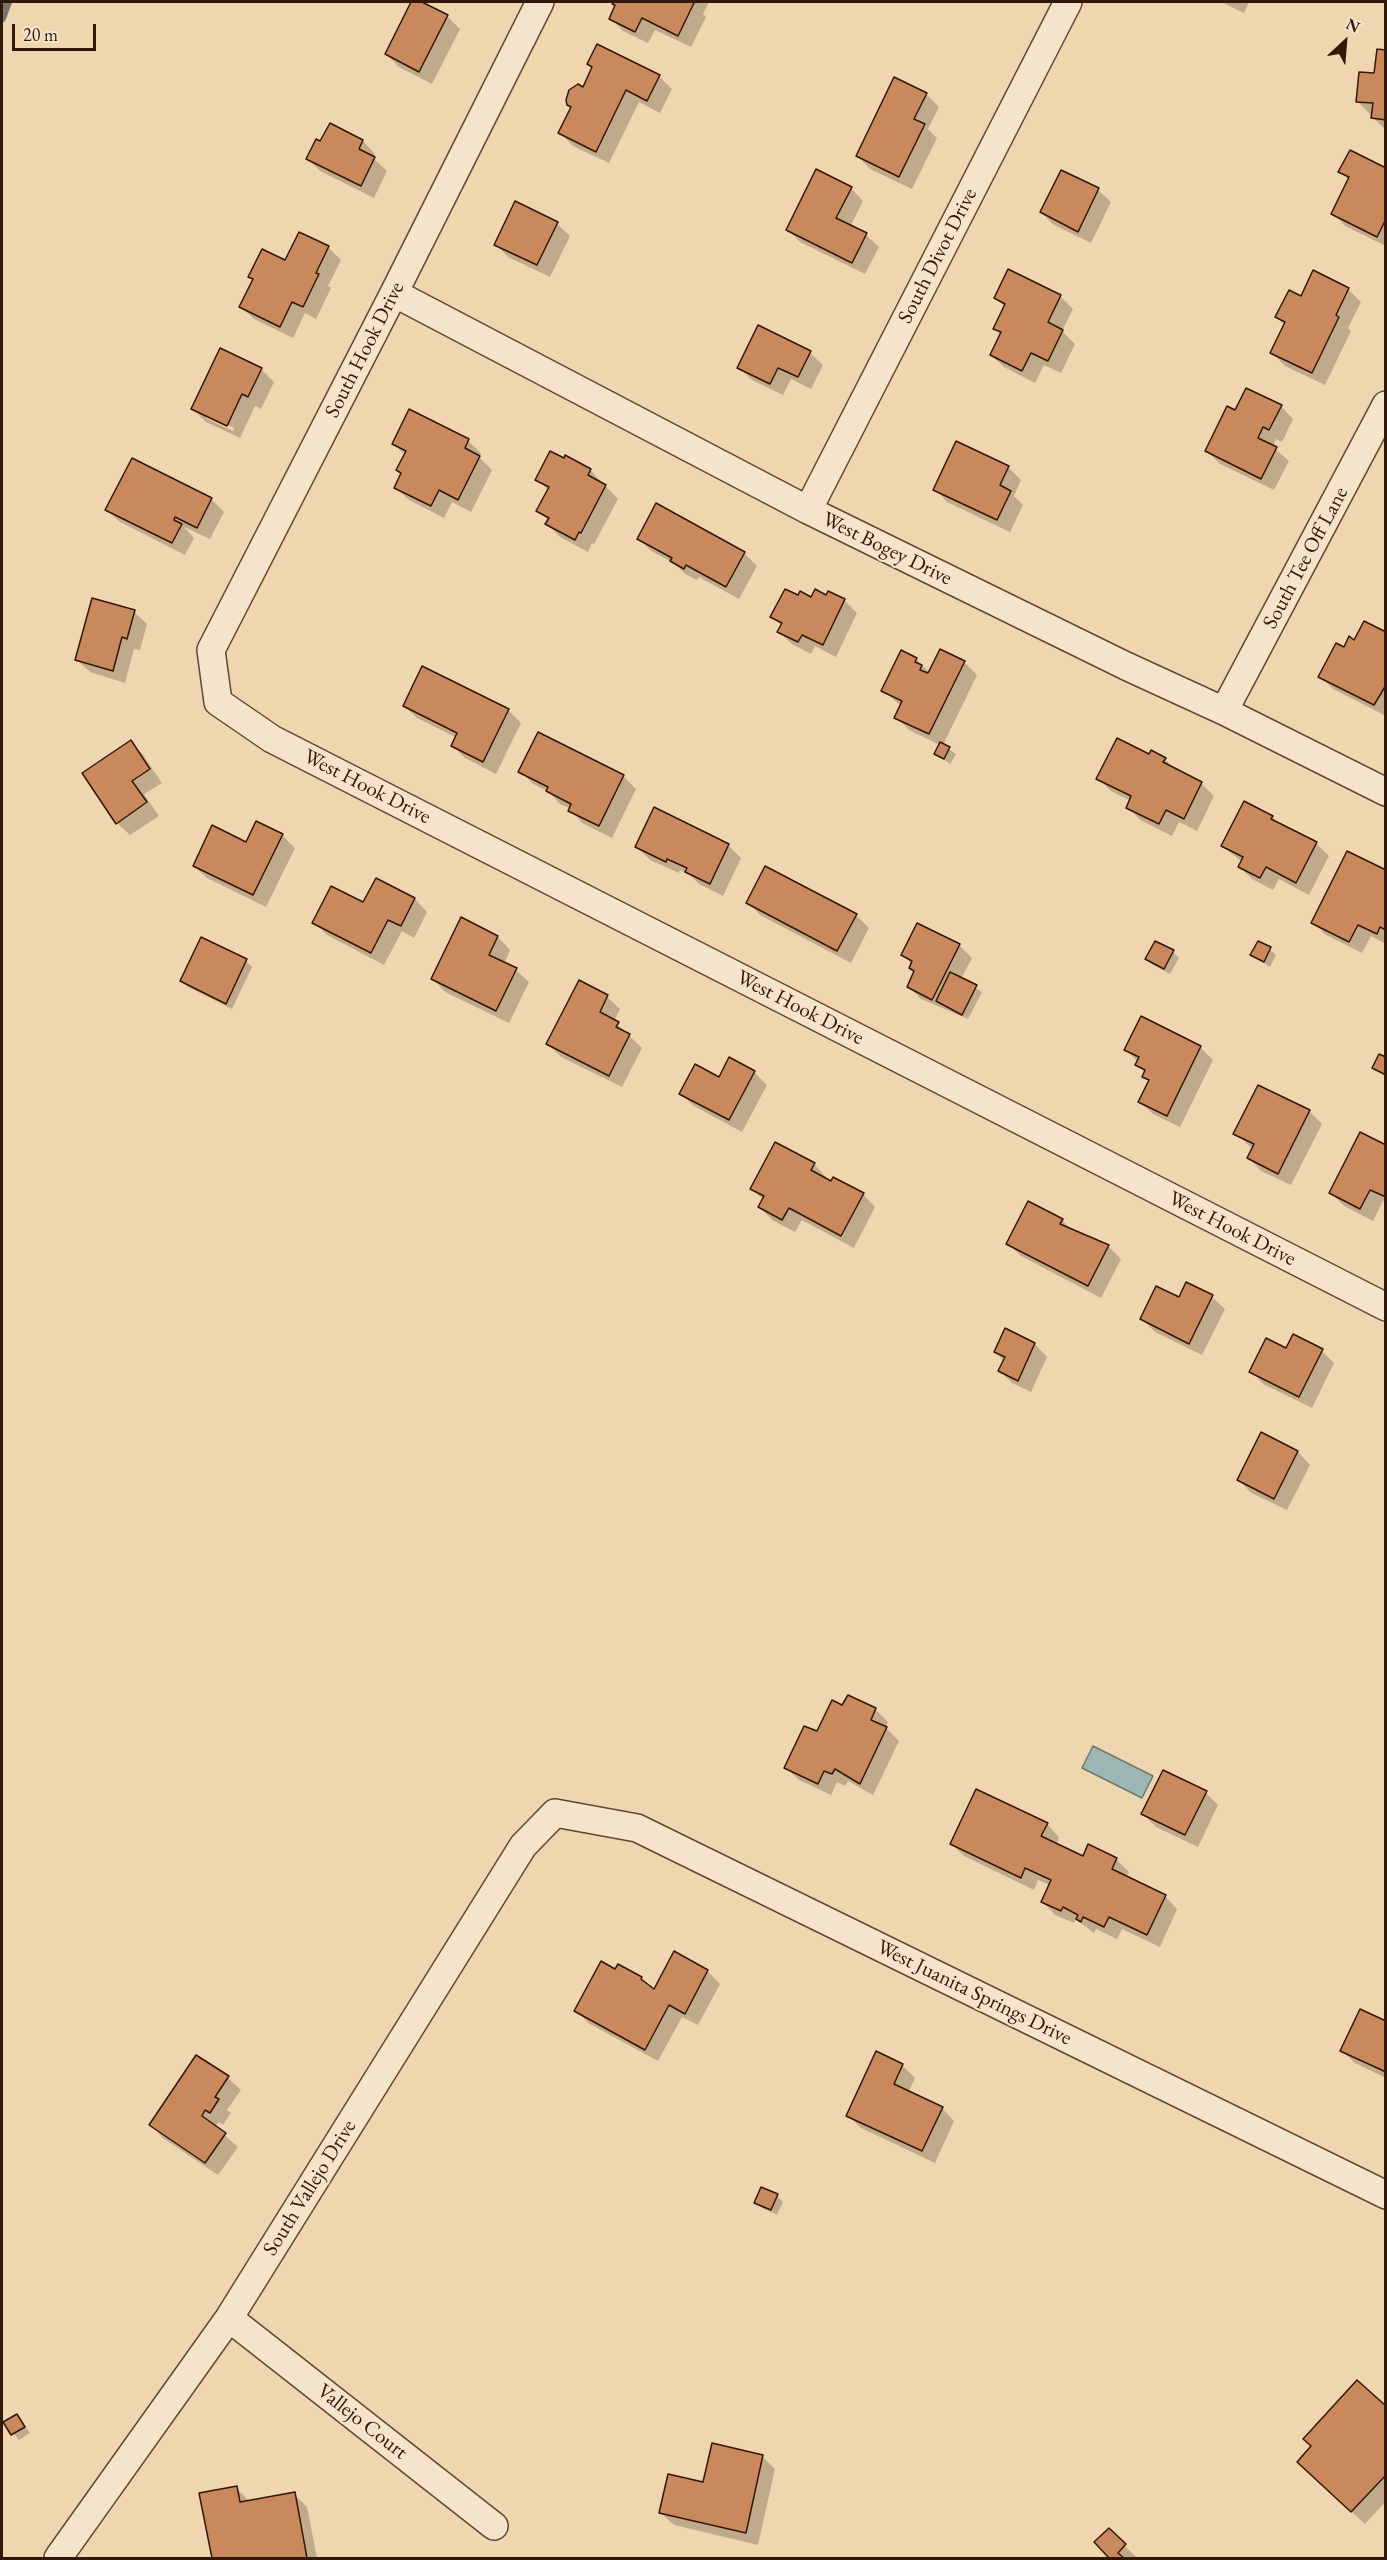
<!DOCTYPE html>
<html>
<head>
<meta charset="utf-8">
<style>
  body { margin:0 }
  #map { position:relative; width:1387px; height:2560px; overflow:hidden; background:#efd6af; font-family:"EB Garamond",serif }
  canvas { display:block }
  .frame { position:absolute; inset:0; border:3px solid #32170a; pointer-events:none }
  .north { position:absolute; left:1315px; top:12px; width:60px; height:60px; -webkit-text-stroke:4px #f5e4cb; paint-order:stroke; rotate:26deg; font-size:16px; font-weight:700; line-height:24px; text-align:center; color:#32170a }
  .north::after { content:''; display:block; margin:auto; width:21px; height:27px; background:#32170a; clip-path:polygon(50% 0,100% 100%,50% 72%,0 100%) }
  .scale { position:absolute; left:12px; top:24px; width:84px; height:27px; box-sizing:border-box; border:3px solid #32170a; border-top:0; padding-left:8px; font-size:18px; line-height:21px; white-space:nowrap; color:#32170a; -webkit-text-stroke:4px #f5e4cb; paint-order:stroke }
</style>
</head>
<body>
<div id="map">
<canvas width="1387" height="2560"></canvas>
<div class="frame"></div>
<div class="north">N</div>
<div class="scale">20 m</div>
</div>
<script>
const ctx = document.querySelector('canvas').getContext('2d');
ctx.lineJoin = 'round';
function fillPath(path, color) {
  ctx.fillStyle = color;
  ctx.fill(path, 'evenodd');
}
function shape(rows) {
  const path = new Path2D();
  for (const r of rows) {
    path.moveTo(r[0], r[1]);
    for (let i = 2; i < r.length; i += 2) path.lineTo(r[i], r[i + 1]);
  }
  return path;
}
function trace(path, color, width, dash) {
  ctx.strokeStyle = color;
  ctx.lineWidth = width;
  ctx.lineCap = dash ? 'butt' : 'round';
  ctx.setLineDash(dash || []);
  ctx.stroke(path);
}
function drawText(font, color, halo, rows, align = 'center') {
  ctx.font = font + ' "EB Garamond",serif';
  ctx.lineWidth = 4.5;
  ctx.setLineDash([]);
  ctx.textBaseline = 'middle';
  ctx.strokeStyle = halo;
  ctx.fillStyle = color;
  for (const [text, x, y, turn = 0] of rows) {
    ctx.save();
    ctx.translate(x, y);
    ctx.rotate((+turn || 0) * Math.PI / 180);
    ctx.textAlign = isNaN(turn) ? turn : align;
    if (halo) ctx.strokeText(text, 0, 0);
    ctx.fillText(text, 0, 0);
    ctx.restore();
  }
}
const water = shape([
  [1093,1746,1153,1776,1142,1798,1082,1768,1093,1746]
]);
const shadow = shape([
  [413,2,419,2,447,16,460,29,432,84,399,67,386,54],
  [615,2,709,2,703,14,706,17,691,47,655,30,648,43,623,31,610,18,616,6],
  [1221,2,1249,2,1244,13],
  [1386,52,1386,130,1373,118,1373,114,1370,114,1357,101,1376,75],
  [589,64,659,76,672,89,660,113,639,102,609,163,573,146,560,133,572,108,568,104,583,89,593,68],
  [926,94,939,107,928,129,937,138,912,189,870,169,858,156],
  [330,125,363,141,375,154,373,158,387,171,374,198,320,171,307,158,321,143],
  [1386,169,1386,246,1345,226,1333,213,1349,180,1340,172],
  [1062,172,1098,190,1111,202,1091,243,1054,225,1041,212],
  [851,188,863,201,850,227,866,235,879,247,865,274,800,242,787,229],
  [557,224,570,236,550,277,508,257,496,244],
  [328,247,341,260,328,286,331,288,316,319,305,313,293,338,254,319,241,307,286,262],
  [1348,289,1361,302,1348,328,1351,331,1325,385,1285,366,1272,353,1285,326,1277,317,1302,298],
  [1060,296,1073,309,1062,331,1075,344,1061,373,1044,365,1035,383,1004,367,991,355,1001,335,994,328,1005,307,996,298],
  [810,353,823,365,811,389,791,379,783,395,752,380,739,367],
  [261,369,274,382,261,409,255,406,240,438,206,422,193,409],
  [206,415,234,428,233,431,206,418],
  [1281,406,1293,419,1282,442,1276,439,1273,447,1289,461,1274,490,1220,464,1207,451,1236,412],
  [410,411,468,441,481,453,479,457,492,470,471,512,452,502,444,518,409,500,396,488,402,475,397,470,405,455,393,443],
  [957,443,1008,467,1021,480,1014,496,1023,505,1010,532,947,502,935,489],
  [590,470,618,499,594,544,592,543,588,552,560,537,547,524,549,521,538,511,549,491,537,479],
  [211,499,224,512,210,539,184,527,194,538,185,555,120,522,107,510],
  [656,506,744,553,757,566,739,599,699,577,697,580,685,574,674,563,651,551,639,538],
  [829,593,844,600,857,613,836,657,815,646,811,654,792,644,779,632,782,626,772,617,799,597,812,599,827,597],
  [134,612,147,624,140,650,134,649,125,683,90,672,77,660],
  [1386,633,1386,716,1333,689,1320,676,1344,649,1355,642],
  [916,659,930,673,964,662,977,675,943,745,956,754,950,764,936,754,940,745,909,730,896,717,901,706,883,690],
  [404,706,508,710,521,723,496,774,465,758,453,746,457,738,417,718],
  [539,734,623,776,636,789,612,838,582,823,571,809,560,804,549,792,533,784,520,771],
  [131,742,143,755,162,783,144,794,159,816,130,835,117,823],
  [1150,756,1165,759,1176,771,1201,783,1214,796,1197,831,1179,822,1172,836,1140,820,1128,807,1131,801,1111,791,1098,778],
  [1272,817,1279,824,1316,843,1329,856,1309,895,1279,879,1273,890,1252,879,1239,866,1242,862,1223,846],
  [282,835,295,848,266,907,207,878,194,866,247,844],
  [728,845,741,858,723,896,699,884,690,875,680,870,679,873,650,860,637,847],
  [1386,871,1386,944,1371,936,1362,953,1326,935,1313,922],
  [415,899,427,912,414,938,402,931,384,965,327,935,314,922,364,904],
  [748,902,856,915,869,928,851,963,760,915],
  [498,937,510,950,504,964,516,970,529,982,509,1023,445,992,433,979],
  [202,939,246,961,252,967,232,1009,188,987,182,981],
  [959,945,972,958,961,979,982,992,968,1019,921,999,908,986,915,972,910,968,912,964,903,955],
  [1270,949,1276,955,1270,967,1252,955],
  [1173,952,1179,958,1170,974,1153,965,1147,959],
  [579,982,607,997,620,1009,614,1021,642,1048,622,1087,561,1057,548,1044],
  [1200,1047,1213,1060,1180,1127,1153,1114,1140,1102,1150,1082,1144,1077,1146,1073,1137,1064,1138,1062,1126,1050],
  [754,1072,767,1085,742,1132,694,1106,681,1094,719,1079],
  [1309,1111,1322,1124,1291,1185,1261,1171,1249,1158,1253,1149,1235,1133],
  [1386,1146,1386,1202,1383,1201,1373,1221,1344,1206,1331,1193],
  [814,1164,826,1177,825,1179,863,1194,875,1207,854,1248,802,1220,795,1232,772,1220,760,1207,763,1200,752,1189],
  [1062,1220,1073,1231,1108,1246,1121,1259,1101,1298,1021,1256,1008,1243],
  [1212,1297,1225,1309,1202,1355,1155,1332,1142,1319,1180,1299],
  [1005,1330,1035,1344,1047,1357,1031,1392,1012,1383,1000,1371,1004,1361,995,1352],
  [1287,1350,1322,1351,1334,1363,1312,1408,1263,1384,1251,1371],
  [1298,1452,1310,1465,1287,1510,1251,1493,1239,1480],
  [848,1697,875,1709,888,1722,886,1728,899,1741,873,1795,848,1781,845,1786,837,1782,831,1795,799,1780,786,1768,843,1707],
  [1206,1793,1218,1805,1198,1847,1156,1827,1143,1814],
  [1047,1824,1059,1837,1056,1845,1084,1858,1116,1859,1129,1872,1126,1877,1165,1896,1177,1909,1160,1947,1122,1929,1117,1939,1096,1929,1094,1933,1076,1919,1074,1923,1055,1915,1043,1902,1050,1885,1038,1880,1034,1890,964,1856,952,1844],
  [675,1953,707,1971,720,1984,698,2025,682,2017,658,2061,588,2023,576,2010,654,1991],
  [1386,2023,1386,2078,1355,2063,1342,2051],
  [877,2053,902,2065,915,2078,908,2093,942,2108,954,2121,935,2163,861,2128,848,2115],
  [228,2078,241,2090,227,2110,231,2113,223,2125,219,2122,215,2127,238,2147,218,2175,163,2138,151,2125],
  [777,2196,783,2202,777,2215,762,2208,756,2202],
  [1386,2408,1386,2501,1365,2524,1311,2474],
  [17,2415,30,2433,19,2440,5,2423],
  [762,2456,775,2469,758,2545,674,2525,661,2513,705,2484],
  [236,2488,249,2501,294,2494,307,2507,317,2558,214,2558,201,2494],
  [1109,2530,1137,2558,1111,2558]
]);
const stream = shape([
  [2,18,8,2]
]);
const building = shape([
  [411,2,422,2,448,15,419,72,385,54,411,2],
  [614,2,691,2,694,3,678,36,642,18,635,32,609,19,615,5,612,4,614,2],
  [597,44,660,75,647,101,626,90,596,152,558,133,571,107,567,105,566,100,569,90,578,84,583,87,592,67,587,64,597,44],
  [1377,49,1386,50,1386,120,1371,118,1373,103,1356,102,1359,72,1374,73,1377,49],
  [894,77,927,93,914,119,925,124,899,177,856,156,894,77],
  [330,123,363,140,359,149,375,157,361,186,306,159,316,139,320,141,330,123],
  [1350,150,1386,168,1386,219,1377,237,1331,214,1349,177,1338,172,1350,150],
  [816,169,852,187,836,218,867,233,852,263,786,230,816,169],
  [1061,170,1099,188,1078,232,1040,212,1061,170],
  [515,201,558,222,537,265,494,245,515,201],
  [299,232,329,246,316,273,319,274,303,307,292,302,280,327,239,307,253,279,248,277,262,249,285,260,299,232],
  [1008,269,1061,295,1048,322,1063,330,1048,361,1031,353,1022,371,990,355,1001,332,993,329,1005,304,994,298,1008,269],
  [1313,270,1349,288,1336,315,1339,317,1312,373,1270,353,1285,322,1275,317,1289,290,1301,296,1313,270],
  [758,325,811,351,798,377,778,368,770,384,737,368,758,325],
  [220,348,262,368,248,397,242,394,227,426,191,409,220,348],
  [1246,388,1282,405,1269,430,1263,427,1258,438,1277,447,1261,479,1205,451,1227,406,1235,410,1246,388],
  [409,409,469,439,465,448,480,456,458,500,439,490,431,506,394,488,401,473,396,470,406,451,392,444,409,409],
  [956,441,1009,466,1000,485,1011,491,997,520,933,490,956,441],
  [550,451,564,458,565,455,591,469,588,475,606,485,581,533,579,532,575,540,545,524,549,518,536,511,549,487,535,480,550,451],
  [132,458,212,498,197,528,175,517,174,520,182,524,172,543,105,510,132,458],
  [656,503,745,552,726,587,686,565,684,569,670,561,672,558,637,539,656,503],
  [785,589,798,595,800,591,811,597,815,589,826,595,828,591,845,599,823,645,802,635,798,642,777,632,782,623,770,617,785,589],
  [92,598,135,610,127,639,122,637,113,671,75,660,92,598],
  [1364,621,1386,632,1386,685,1374,705,1318,677,1336,643,1344,647,1349,636,1354,640,1364,621],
  [940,649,965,661,929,734,894,718,902,701,881,691,901,650,917,658,915,662,922,665,920,670,928,673,940,649],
  [422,666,509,709,483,762,451,746,457,733,403,706,422,666],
  [538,732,624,775,599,826,568,811,571,804,546,791,548,787,518,772,538,732],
  [1117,738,1149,754,1151,750,1166,758,1163,762,1202,782,1184,819,1166,810,1159,824,1126,808,1131,796,1096,779,1117,738],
  [131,740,150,769,132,781,147,802,116,824,82,773,131,740],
  [940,742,950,747,944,759,934,754,940,742],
  [1244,801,1273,816,1271,819,1317,842,1296,883,1266,867,1260,878,1238,867,1243,857,1221,846,1244,801],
  [654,807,729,844,710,884,685,872,687,868,667,859,666,862,635,847,654,807],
  [256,821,283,834,253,895,193,866,212,825,246,842,256,821],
  [1347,851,1386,870,1386,930,1380,927,1377,934,1358,925,1349,942,1311,923,1347,851],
  [765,866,857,914,837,951,746,903,765,866],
  [376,878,415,898,401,926,388,920,371,953,312,923,331,886,363,902,376,878],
  [461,917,498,936,489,955,517,968,496,1011,431,979,461,917],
  [917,923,960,944,932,1000,907,987,914,971,909,968,912,961,901,955,917,923],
  [201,937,247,959,226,1004,180,981,201,937],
  [1155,941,1174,950,1164,969,1145,959,1155,941],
  [1258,941,1271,947,1264,962,1250,955,1258,941],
  [950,972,977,985,962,1015,936,1001,950,972],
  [579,980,608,995,600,1012,619,1022,616,1027,630,1034,609,1076,546,1044,579,980],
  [1141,1016,1201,1046,1167,1116,1138,1102,1149,1080,1142,1077,1145,1070,1135,1065,1139,1057,1124,1050,1141,1016],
  [1379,1054,1386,1057,1386,1075,1372,1068,1379,1054],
  [729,1057,755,1071,729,1120,679,1094,695,1064,719,1077,729,1057],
  [1258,1085,1310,1110,1278,1174,1247,1158,1254,1144,1233,1134,1258,1085],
  [1360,1132,1386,1145,1386,1197,1370,1190,1360,1209,1329,1193,1360,1132],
  [775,1142,815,1163,811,1170,831,1181,833,1177,864,1193,841,1236,789,1208,782,1220,758,1207,764,1196,750,1189,775,1142],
  [1028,1201,1063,1219,1060,1224,1109,1245,1088,1286,1006,1244,1028,1201],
  [1186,1282,1213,1295,1189,1344,1140,1319,1156,1286,1179,1297,1186,1282],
  [1005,1328,1035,1343,1018,1381,998,1371,1005,1357,994,1352,1005,1328],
  [1293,1334,1323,1349,1299,1397,1249,1372,1266,1338,1286,1348,1293,1334],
  [1261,1432,1298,1451,1274,1499,1237,1480,1261,1432],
  [848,1695,876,1708,871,1720,887,1727,860,1784,835,1769,832,1774,824,1771,818,1784,784,1768,804,1726,817,1731,832,1700,842,1705,848,1695],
  [1163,1770,1207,1791,1185,1835,1141,1814,1163,1770],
  [976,1789,1048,1823,1041,1836,1083,1856,1088,1844,1117,1858,1112,1869,1166,1895,1147,1935,1109,1917,1104,1927,1083,1917,1081,1922,1076,1919,1078,1915,1063,1907,1061,1911,1041,1902,1051,1880,1025,1868,1021,1878,950,1844,976,1789],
  [674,1951,708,1970,685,2014,669,2005,645,2050,574,2011,601,1961,615,1969,618,1964,642,1977,641,1979,654,1989,674,1951],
  [1360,2009,1386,2021,1386,2072,1340,2051,1360,2009],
  [876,2051,903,2064,894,2084,943,2107,922,2151,846,2116,876,2051],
  [196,2055,229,2076,215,2097,219,2099,210,2113,205,2110,202,2116,226,2133,205,2163,149,2125,196,2055],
  [761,2187,778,2194,771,2210,754,2203,761,2187],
  [1357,2380,1386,2406,1386,2475,1351,2512,1297,2462,1311,2446,1303,2439,1357,2380],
  [17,2414,25,2427,11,2435,3,2422,17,2414],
  [712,2443,763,2455,746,2533,659,2513,668,2474,703,2482,712,2443],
  [237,2486,240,2502,295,2492,307,2558,212,2558,199,2493,237,2486],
  [1109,2528,1126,2544,1118,2553,1124,2558,1109,2558,1094,2542,1109,2528]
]);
const minor = shape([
  [540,2,394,293,211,650,218,702,272,739,1386,1307],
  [394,293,808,510,1126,666,1224,711,1386,792],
  [808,510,1068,2],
  [1224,711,1386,405],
  [229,2318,494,2526],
  [58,2558,229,2318,523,1846,555,1813,637,1828,1386,2195]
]);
const streetNames = [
  ["South Divot Drive",938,256,-63],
  ["South Hook Drive",365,350,-63],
  ["West Bogey Drive",887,549,26],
  ["South Tee Off Lane",1306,558,-62],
  ["West Hook Drive",367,787,27],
  ["West Hook Drive",800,1008,27],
  ["West Hook Drive",1232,1229,27],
  ["West Juanita Springs Drive",974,1993,26],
  ["South Vallejo Drive",310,2188,-58],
  ["Vallejo Court",362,2422,38]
];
fillPath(water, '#9db7b5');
trace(water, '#727771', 1.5);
fillPath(shadow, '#0003');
trace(stream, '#727771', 8);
fillPath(building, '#ca895c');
trace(building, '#32170a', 1.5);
trace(minor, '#614733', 30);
trace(minor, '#f5e4cb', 27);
drawText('21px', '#32170a', '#f5e4cb', streetNames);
</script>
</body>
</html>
